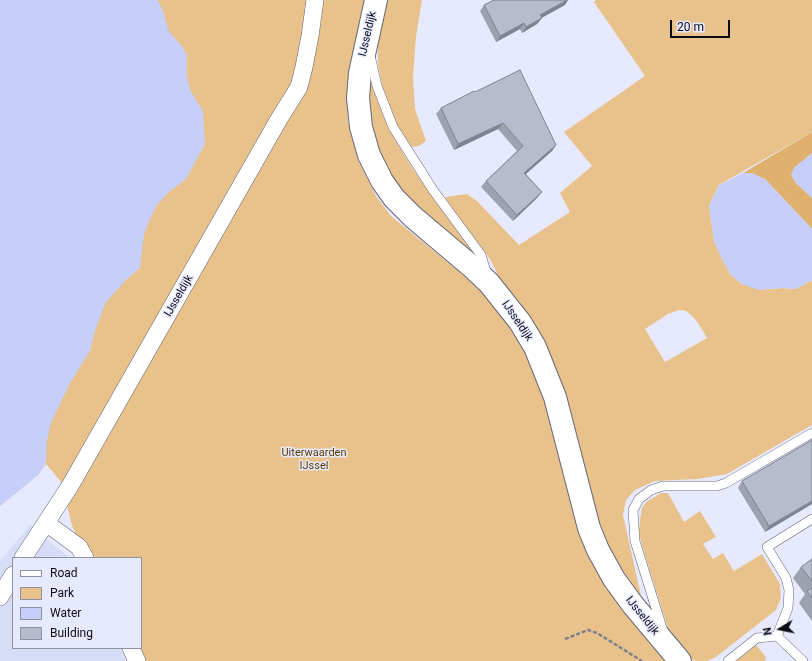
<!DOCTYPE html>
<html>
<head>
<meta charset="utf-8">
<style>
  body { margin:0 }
  #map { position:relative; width:812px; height:661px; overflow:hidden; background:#e7eafe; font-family:Roboto,sans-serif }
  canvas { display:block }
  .legend { position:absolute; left:12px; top:557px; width:130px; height:92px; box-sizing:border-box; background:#e7eafe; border:1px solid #8f92a0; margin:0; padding:5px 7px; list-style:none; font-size:12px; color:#0c0d14 }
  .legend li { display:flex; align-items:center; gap:8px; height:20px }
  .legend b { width:20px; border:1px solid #8f92a0 }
  .north { position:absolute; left:760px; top:609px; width:40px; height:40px; -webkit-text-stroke:3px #e7eafe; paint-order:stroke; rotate:260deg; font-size:11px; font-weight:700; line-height:16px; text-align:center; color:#0c0d14 }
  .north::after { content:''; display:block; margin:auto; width:14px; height:18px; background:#0c0d14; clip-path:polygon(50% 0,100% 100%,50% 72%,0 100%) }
  .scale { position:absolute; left:670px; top:20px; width:60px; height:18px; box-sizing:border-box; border:2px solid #0c0d14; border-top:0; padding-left:5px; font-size:12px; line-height:14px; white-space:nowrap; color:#0c0d14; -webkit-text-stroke:3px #e7eafe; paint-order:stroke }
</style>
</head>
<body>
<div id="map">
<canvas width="812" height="661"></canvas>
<ul class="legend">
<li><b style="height:5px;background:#fff"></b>Road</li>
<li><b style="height:11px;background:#e9c28b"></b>Park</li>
<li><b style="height:11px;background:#c6cefa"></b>Water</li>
<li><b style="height:11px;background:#b7bbcd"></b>Building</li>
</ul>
<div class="north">N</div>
<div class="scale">20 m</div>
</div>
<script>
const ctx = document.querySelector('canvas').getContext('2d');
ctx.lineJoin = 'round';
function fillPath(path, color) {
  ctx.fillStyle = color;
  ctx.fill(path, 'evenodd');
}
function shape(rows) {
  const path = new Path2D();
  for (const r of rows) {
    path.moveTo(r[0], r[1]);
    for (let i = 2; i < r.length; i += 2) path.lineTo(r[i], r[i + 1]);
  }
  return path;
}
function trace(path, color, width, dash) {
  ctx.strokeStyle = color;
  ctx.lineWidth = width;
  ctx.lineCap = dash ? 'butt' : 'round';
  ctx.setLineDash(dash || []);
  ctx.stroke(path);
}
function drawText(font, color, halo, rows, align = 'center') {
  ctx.font = font + ' Roboto,sans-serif';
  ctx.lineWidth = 3;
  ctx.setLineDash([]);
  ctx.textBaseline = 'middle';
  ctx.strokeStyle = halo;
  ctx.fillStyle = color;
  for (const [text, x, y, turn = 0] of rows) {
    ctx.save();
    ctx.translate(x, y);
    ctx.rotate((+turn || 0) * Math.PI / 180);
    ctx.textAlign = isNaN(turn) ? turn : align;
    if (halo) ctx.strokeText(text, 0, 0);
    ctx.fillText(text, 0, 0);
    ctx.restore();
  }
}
const built = shape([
  [30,525,70,558,13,558,13,648,122,648,128,661,0,661,0,561]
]);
const green = shape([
  [0,0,368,0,347,103,348,121,359,162,376,196,391,216,462,274,484,294,502,314,518,339,532,365,543,390,569,489,667,661,140,661,133,648,141,648,141,558,87,558,72,526,67,505,73,496,46,464,38,475,0,506],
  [384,0,422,0,416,37,413,77,415,109,426,141,419,146,411,147,399,130,386,101,382,85,378,65,378,35],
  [596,0,812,0,812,132,719,185,709,206,714,241,722,259,731,275,742,284,772,289,782,288,796,289,812,280,812,425,727,474,698,479,655,481,635,490,626,500,623,515,642,600,623,576,600,529,570,412,559,375,545,342,519,301,499,279,496,271,490,259,446,200,446,197,467,194,477,201,519,245,570,212,560,193,592,166,564,132,645,76,594,2],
  [679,310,686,311,692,316,698,323,707,338,665,362,645,329,668,314],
  [371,67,376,96,384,117,394,138,409,163,430,194,474,253,473,255,406,201,379,154,374,139,367,101],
  [661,493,668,493,684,522,700,511,716,537,703,544,713,559,723,553,734,571,762,554,780,584,781,598,776,610,716,657,707,661,696,661,687,657,670,635,642,545,639,532,640,520,642,508,646,502],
  [756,645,766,657,765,661,736,661]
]);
const forest = shape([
  [812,132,812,153,794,168,795,182,812,198,812,229,765,179,743,173]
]);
const water = shape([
  [0,0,158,0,164,14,169,32,181,45,187,55,187,77,191,92,203,111,205,144,186,179,169,192,157,205,151,217,144,234,140,268,127,279,106,302,95,331,90,351,70,383,51,423,47,440,46,463,38,475,0,506],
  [812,153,812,198,795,182,791,175,794,168],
  [743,173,752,173,765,179,812,229,812,280,796,289,782,288,758,290,742,284,731,275,722,259,714,241,709,206,719,185]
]);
const path = shape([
  [565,639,588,630,597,633,642,661]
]);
const service = shape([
  [370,55,377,86,393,127,433,190,481,255,486,272],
  [663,631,635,541,633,510,639,499,651,490,663,486,717,486,726,483,812,433],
  [777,636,788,608,789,590,786,578,767,547,812,519],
  [728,661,757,638,777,636,803,661]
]);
const minor = shape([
  [46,523,79,547,85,558],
  [23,558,70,486,279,119,299,87,304,67,310,36,315,0],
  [0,597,13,575],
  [131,648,137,661]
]);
const tertiary = shape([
  [376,0,360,73,358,98,361,127,369,155,382,181,394,198,413,217,471,266,489,283,520,322,535,347,555,397,589,528,598,550,614,579,633,605,680,661]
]);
const wall = shape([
  [494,0,568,0,565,5,541,18,542,18,537,24,522,33,520,29,496,42,480,11,484,5],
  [475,92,556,145,552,151,526,174,542,192,537,198,513,221,481,187,486,181,517,151,498,129,454,150,436,114,441,108],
  [812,440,812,504,765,532,738,488,742,481],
  [812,559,812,621,799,603,805,594,793,578,801,567]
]);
const shadedWall = shape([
  [567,0,568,0,565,5,536,21,540,15],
  [542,18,537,24,522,33,526,27],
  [524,23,520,29,496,42,500,36],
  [503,123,498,129,454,150,458,144],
  [556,145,552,151,520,179,524,173],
  [542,192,537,198,513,221,517,215],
  [812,501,812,504,765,532,769,526]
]);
const building = shape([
  [494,0,567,0,540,15,542,18,526,27,524,23,500,36,484,5,494,0],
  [520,70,556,145,524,173,542,192,517,215,486,181,523,146,503,123,458,144,441,108,474,91,475,92,520,70],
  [812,440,812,501,769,526,742,481,812,440],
  [812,559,812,581,801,567,812,559],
  [812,588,812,598,807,591,812,588]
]);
const streetNames = [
  ["IJsseldijk",368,34,-77],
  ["IJsseldijk",179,296,-60],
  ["IJsseldijk",517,321,56],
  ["IJsseldijk",642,616,51]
];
const parkNames = [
  ["Uiterwaarden",314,453],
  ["IJssel",314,466]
];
fillPath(built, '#d7ddf6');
fillPath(green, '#e9c28b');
fillPath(forest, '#dfb16c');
fillPath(water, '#c6cefa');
trace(service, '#626576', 10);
trace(minor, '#626576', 18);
trace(tertiary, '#626576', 24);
trace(path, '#7f818f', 2.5, [4, 2]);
trace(service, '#fff', 9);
trace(minor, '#fff', 17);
trace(tertiary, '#fff', 22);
fillPath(wall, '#9da1b0');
fillPath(shadedWall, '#808390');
fillPath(building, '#b7bbcd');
trace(building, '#808390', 1);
drawText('11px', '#0c0d14', '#e7eafe', streetNames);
drawText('11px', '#573900', '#e7eafe', parkNames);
</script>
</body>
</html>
